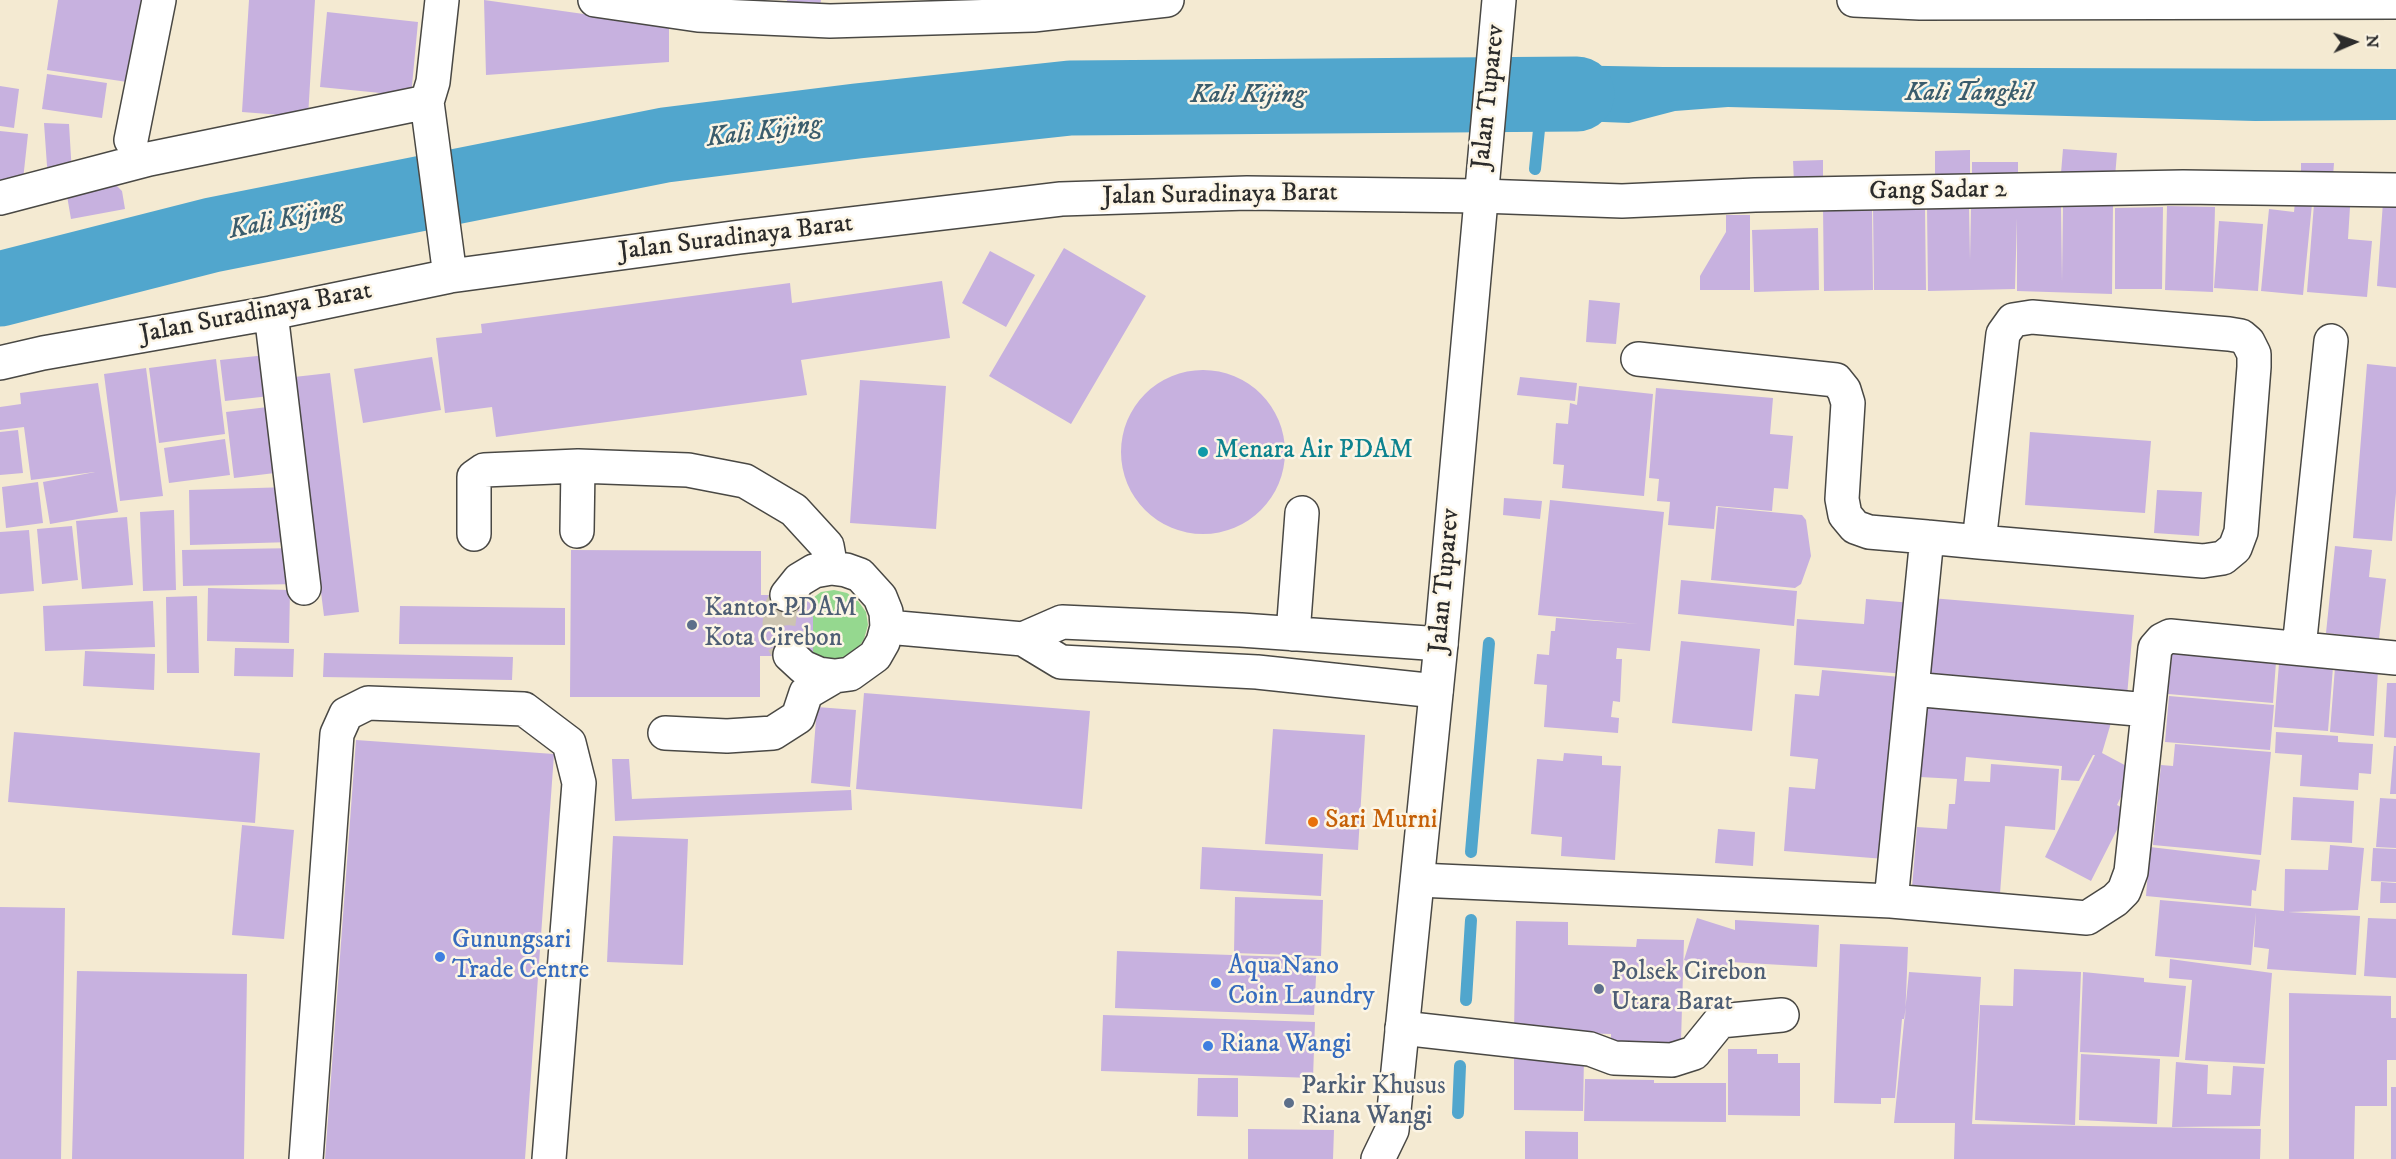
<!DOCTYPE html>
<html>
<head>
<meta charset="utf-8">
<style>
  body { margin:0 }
  #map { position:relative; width:2396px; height:1159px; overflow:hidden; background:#f4ead2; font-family:"IM FELL DW Pica",serif }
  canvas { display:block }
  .north { position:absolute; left:2324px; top:12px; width:60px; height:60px; -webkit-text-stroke:4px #fcf5e5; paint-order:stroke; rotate:88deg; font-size:16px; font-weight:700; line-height:24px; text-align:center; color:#2b2b2b }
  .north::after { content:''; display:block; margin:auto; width:21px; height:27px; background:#2b2b2b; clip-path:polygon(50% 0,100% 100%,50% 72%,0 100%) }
</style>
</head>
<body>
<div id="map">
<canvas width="2396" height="1159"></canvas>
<div class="north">N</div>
</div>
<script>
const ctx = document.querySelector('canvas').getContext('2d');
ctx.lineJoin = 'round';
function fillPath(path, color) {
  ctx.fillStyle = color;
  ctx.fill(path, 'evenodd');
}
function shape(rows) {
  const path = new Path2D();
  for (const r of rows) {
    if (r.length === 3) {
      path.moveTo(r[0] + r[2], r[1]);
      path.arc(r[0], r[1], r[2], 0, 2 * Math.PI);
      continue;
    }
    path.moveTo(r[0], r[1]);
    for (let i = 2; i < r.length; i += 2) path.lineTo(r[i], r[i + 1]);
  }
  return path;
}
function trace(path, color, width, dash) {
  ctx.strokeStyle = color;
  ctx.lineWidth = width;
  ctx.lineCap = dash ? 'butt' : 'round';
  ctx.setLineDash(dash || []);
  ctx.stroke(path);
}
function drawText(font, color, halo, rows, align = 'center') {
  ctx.font = font + ' "IM FELL DW Pica",serif';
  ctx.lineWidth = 5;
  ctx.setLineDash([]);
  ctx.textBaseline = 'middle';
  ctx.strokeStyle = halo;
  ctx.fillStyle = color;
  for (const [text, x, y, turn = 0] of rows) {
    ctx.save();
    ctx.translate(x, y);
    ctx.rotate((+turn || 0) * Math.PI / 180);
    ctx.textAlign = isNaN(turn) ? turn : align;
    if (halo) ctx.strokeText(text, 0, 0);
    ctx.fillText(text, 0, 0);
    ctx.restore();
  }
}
const green = shape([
  [834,590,847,593,858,601,866,612,868,625,864,639,857,650,846,657,833,659,819,656,808,648,810,600,821,592]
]);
const water = shape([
  [1498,64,1663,67,2396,69,2396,120,2255,121,1728,107,1675,111,1629,123,1579,121,1523,128,1488,114]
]);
const stream = shape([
  [1535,169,1541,110],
  [1471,852,1489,643],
  [1466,1000,1471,920],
  [1458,1113,1460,1066]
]);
const river = shape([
  [0,289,212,235,665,145,857,121,1070,98,1577,94]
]);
const building = shape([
  [58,0,146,0,134,83,47,70],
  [249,0,315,0,308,117,242,112],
  [484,0,669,26,669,62,486,75],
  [787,0,821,0,819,14,786,11],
  [327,12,418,22,411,96,320,87],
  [47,74,107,83,102,118,42,109],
  [0,86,19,89,14,128,0,126],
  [44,123,69,124,72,174,48,180],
  [0,131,28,134,22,189,0,186],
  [2063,149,2117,153,2115,177,2061,173],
  [1970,150,1970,175,1935,175,1935,151],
  [1823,160,1823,182,1794,183,1793,161],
  [1972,162,2018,162,2018,178,1972,178],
  [2301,163,2334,163,2333,177,2301,177],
  [113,182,122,191,125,209,71,219,66,190],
  [2295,202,2312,204,2303,295,2261,291,2269,209,2294,212],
  [2383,202,2396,203,2396,288,2377,286],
  [2314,204,2350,207,2348,239,2372,241,2367,297,2307,292],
  [2063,205,2113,205,2112,294,2017,291,2017,218,2015,289,1928,291,1927,206,1969,206,1970,260,1971,208,2061,206,2062,282],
  [2167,206,2215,207,2213,292,2165,290],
  [1873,207,1925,207,1926,290,1874,290],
  [2163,207,2162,289,2115,289,2115,208],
  [1823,208,1872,208,1873,290,1824,291],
  [1726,215,1750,215,1750,290,1700,290,1700,276,1726,232],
  [2219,221,2263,224,2258,291,2214,288],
  [1818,228,1819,290,1754,292,1752,230],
  [1064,248,1146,296,1071,424,989,376],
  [990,251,1035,275,1006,327,962,303],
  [942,281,950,338,801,360,807,395,496,437,492,407,445,413,436,338,482,333,481,324,790,283,792,303],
  [1589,300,1620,303,1616,344,1586,342],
  [266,355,270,396,225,401,220,360],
  [432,357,441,410,363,423,354,369],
  [216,359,225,434,159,443,149,368],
  [2367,364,2396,367,2396,493,2392,541,2353,538],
  [146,368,163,496,120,501,104,374],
  [1203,452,82],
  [330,373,359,612,324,616,294,377],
  [1520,377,1577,383,1575,401,1517,395],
  [860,380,946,386,936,529,850,523],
  [98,383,118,512,50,524,43,482,95,472,31,480,24,427,0,430,0,407,21,404,20,393],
  [1579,386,1653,394,1644,496,1562,488,1564,465,1553,464,1556,423,1568,424,1570,403,1577,405],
  [1656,388,1773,398,1770,434,1793,436,1788,489,1774,488,1772,511,1716,506,1714,529,1668,525,1670,502,1657,501,1659,479,1649,478],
  [276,406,283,472,234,478,226,412],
  [18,430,23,473,0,475,0,432],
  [2030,432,2151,441,2145,513,2025,505],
  [225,439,230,475,169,483,164,448],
  [38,482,43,523,6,528,2,487],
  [290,487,292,542,190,545,189,490],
  [2157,490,2202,492,2199,536,2154,533],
  [1504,498,1542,501,1540,519,1503,515],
  [1550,500,1664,512,1650,651,1617,648,1616,659,1622,659,1620,702,1613,701,1611,717,1619,718,1618,733,1544,727,1547,685,1534,684,1537,654,1549,655,1551,631,1555,631,1556,618,1639,624,1538,615],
  [1718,507,1802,515,1806,520,1811,556,1801,584,1795,588,1711,580],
  [174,510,176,590,143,591,140,512],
  [127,517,133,585,82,589,76,521],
  [72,526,78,580,42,584,37,529],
  [29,530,34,591,0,594,0,532],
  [2335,546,2372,550,2369,577,2386,579,2379,639,2326,633],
  [298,548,299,584,183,586,182,550],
  [571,550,761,551,761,595,813,595,813,656,760,656,760,697,570,697],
  [1681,580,1797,591,1794,626,1678,614],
  [208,588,290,590,289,643,207,641],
  [197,596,199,673,167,673,166,597],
  [1931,598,2134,615,2127,696,1925,680],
  [1866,599,1912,603,1906,674,1794,665,1797,619,1864,624],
  [153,601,155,647,45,651,43,606],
  [400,606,565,608,565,645,399,644],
  [1681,641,1760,649,1752,731,1672,723],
  [235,648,294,649,293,677,234,676],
  [85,651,155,654,154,690,83,686],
  [324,653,513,657,512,680,323,677],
  [2172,653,2276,662,2273,703,2168,694],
  [2279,663,2333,667,2328,731,2274,727],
  [2335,667,2378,670,2374,736,2330,732],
  [1822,670,1900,677,1885,859,1784,851,1789,787,1815,789,1818,759,1790,756,1795,694,1819,696],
  [2387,683,2396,683,2396,738,2384,737],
  [864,693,1090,711,1082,809,856,789],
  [2169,696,2274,705,2270,750,2165,742],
  [1965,703,2113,716,2102,753,2134,770,2117,805,2127,810,2091,881,2045,857,2095,755,2093,755,2079,781,2061,780,2062,766,1966,757,1964,781,1990,782,1991,764,2059,769,2055,830,2005,826,2000,894,1912,888,1917,827,1947,829,1949,804,1955,804,1957,779,1920,777,1926,707,1964,711],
  [817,707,856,710,850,787,811,783],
  [1273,729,1365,735,1358,850,1265,844],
  [14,732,260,753,255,823,8,802],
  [2276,732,2338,736,2338,742,2373,744,2371,774,2359,773,2358,790,2300,786,2302,755,2275,753],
  [356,740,554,754,525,1159,325,1159],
  [2175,744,2271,752,2261,855,2153,845,2161,765,2173,766],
  [2394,746,2396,746,2396,794,2390,794],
  [1564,753,1602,756,1602,765,1621,766,1615,860,1561,856,1562,837,1531,834,1537,759,1563,761],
  [612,759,629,759,632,799,851,790,852,810,615,821],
  [2293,797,2354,801,2352,843,2291,840],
  [2380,798,2396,799,2396,848,2376,847],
  [242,825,294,830,284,939,232,935],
  [1718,829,1755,832,1753,866,1715,863],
  [613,836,688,839,683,965,607,962],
  [2330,845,2364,848,2358,910,2288,912,2360,916,2356,975,2267,969,2269,949,2254,947,2256,912,2251,965,2155,956,2160,900,2284,911,2285,869,2328,870],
  [1202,847,1323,854,1321,896,1200,889],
  [2150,847,2260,860,2256,891,2252,890,2251,906,2146,896],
  [2373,848,2396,849,2396,882,2371,881],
  [2381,882,2396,883,2396,903,2380,903],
  [1235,897,1323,900,1321,956,1234,953],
  [0,907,65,908,61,1159,0,1159],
  [1697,918,1735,930,1735,920,1819,925,1817,967,1730,962,1730,958,1725,973,1684,960],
  [2368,918,2396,919,2396,978,2364,976],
  [1516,921,1568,922,1568,945,1636,947,1637,939,1684,940,1681,1041,1673,1041,1673,1046,1611,1045,1611,1034,1514,1031],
  [1840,944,1908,947,1905,1019,1902,1019,1895,1098,1881,1098,1881,1104,1834,1103],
  [1117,951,1317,958,1314,1015,1115,1008],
  [2170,959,2272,973,2265,1064,2185,1060,2192,980,2169,978],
  [2014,969,2081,972,2075,1125,1975,1120,1980,1005,2013,1006],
  [77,971,247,974,244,1159,72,1159],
  [1909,972,1981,977,1972,1124,2261,1129,2260,1159,1954,1159,1955,1123,1894,1123],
  [2083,972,2144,978,2144,982,2186,986,2179,1057,2080,1052],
  [2289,993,2391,996,2391,1018,2396,1018,2396,1060,2387,1060,2387,1106,2355,1106,2354,1159,2289,1159],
  [1103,1015,1315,1022,1313,1078,1101,1071],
  [1728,1049,1757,1049,1757,1054,1778,1054,1778,1063,1800,1063,1800,1116,1728,1115],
  [2081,1054,2160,1059,2157,1124,2079,1120],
  [1514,1057,1584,1057,1583,1111,1514,1110],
  [2176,1062,2208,1065,2207,1094,2231,1095,2233,1066,2264,1068,2260,1126,2172,1127],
  [1198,1078,1238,1078,1238,1117,1197,1116],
  [1585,1079,1654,1080,1654,1083,1726,1083,1726,1122,1584,1121],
  [2391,1087,2396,1087,2396,1159,2391,1159],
  [1248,1129,1334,1130,1333,1159,1248,1159],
  [1525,1131,1578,1132,1578,1159,1525,1159]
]);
const minorTunnel = shape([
  [787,595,781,608,779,624,782,641,790,655]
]);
const minor = shape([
  [442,0,433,82,427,102,450,276],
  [595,0,698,15,830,21,1033,15,1167,0],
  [1854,0,1920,3,2396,2],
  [131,140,159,0],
  [0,198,149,159,427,102],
  [271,313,304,588],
  [1638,359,1836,380,1844,390,1848,403,1842,499,1845,515,1855,527,1869,532,1927,537,1979,542,2203,561,2223,558,2235,548,2241,532,2254,367,2254,354,2248,342,2241,336,2229,334,2032,317,2013,320,2003,334,1979,542],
  [0,363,43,353,271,313,450,276,740,237,1061,199,1247,193,1481,196,1622,201,1755,195,2183,187,2396,190],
  [577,531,578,466],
  [474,534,474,477,484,470,578,466,688,470,745,481,794,510,827,546,831,568],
  [787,595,799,580,814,571,831,568,846,570,860,575,880,597,886,612,887,627,883,642,875,656,850,674,835,676,819,674,803,667,790,655],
  [887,627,1023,639,1061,662,1257,672,1436,691],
  [1293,634,1302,513],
  [1023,639,1062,622,1241,630,1441,644],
  [2299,648,2331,341],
  [1912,689,2148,710],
  [665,733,727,736,773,733,798,717,806,693,835,676],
  [1418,880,1891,901,2087,918,2115,900,2124,891,2131,872,2155,648,2162,640,2170,636,2396,658],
  [1891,901,1927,537],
  [1402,1028,1590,1049,1614,1058,1672,1060,1694,1053,1720,1021,1782,1015],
  [306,1159,337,734,346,714,368,703,524,709,569,743,579,783,549,1159]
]);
const major = shape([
  [1378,1159,1392,1130,1441,644,1499,0]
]);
const markers = [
  [1203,452,6,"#0f9aa8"],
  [692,625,6,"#5c6f8a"],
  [1313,822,6,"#e8710a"],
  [440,957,6,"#3f7fe0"],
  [1216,983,6,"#3f7fe0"],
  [1599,989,6,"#5c6f8a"],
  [1208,1046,6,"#3f7fe0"],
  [1289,1103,6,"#5c6f8a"]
];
const streetNames = [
  ["Jalan Tuparev",1490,97,-84],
  ["Gang Sadar 2",1938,192,-1],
  ["Jalan Suradinaya Barat",1220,196,-1],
  ["Jalan Suradinaya Barat",736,239,-7],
  ["Jalan Suradinaya Barat",256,314,-11],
  ["Jalan Tuparev",1446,581,-85]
];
const cultureNames = [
  ["Menara Air PDAM",1215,452]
];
const serviceNames = [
  ["Kantor PDAM",704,610],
  ["Kota Cirebon",704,640],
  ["Polsek Cirebon",1611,974],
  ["Utara Barat",1611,1004],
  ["Parkir Khusus",1301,1088],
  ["Riana Wangi",1301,1118]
];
const foodNames = [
  ["Sari Murni",1325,822]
];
const shopNames = [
  ["Gunungsari",452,942],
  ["Trade Centre",452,972],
  ["AquaNano",1228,968],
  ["Coin Laundry",1228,998],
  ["Riana Wangi",1220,1046]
];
const waterNames = [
  ["Kali Tangkil",1969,94],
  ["Kali Kijing",1248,96],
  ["Kali Kijing",764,133,-7],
  ["Kali Kijing",286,221,-11]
];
fillPath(green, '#95d88f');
fillPath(water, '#51a6cd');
trace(stream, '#51a6cd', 12);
trace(river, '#51a6cd', 75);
fillPath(building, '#c7b1df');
trace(minorTunnel, '#ccc4b1', 33, [33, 16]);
trace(minor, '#494844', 36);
trace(major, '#494844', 36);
trace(minor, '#fff', 33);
trace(major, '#fff', 33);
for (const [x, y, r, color] of markers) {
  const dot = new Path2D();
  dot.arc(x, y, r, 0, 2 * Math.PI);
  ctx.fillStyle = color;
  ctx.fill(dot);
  trace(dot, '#fcf5e5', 2);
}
drawText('26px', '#2b2b2b', '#fcf5e5', streetNames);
drawText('26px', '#0d838f', '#fcf5e5', cultureNames, 'left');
drawText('26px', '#4e5e75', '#fcf5e5', serviceNames, 'left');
drawText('26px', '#c56008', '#fcf5e5', foodNames, 'left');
drawText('26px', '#366cbe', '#fcf5e5', shopNames, 'left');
drawText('italic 27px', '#3a5c6c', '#fcf5e5', waterNames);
</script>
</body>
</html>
